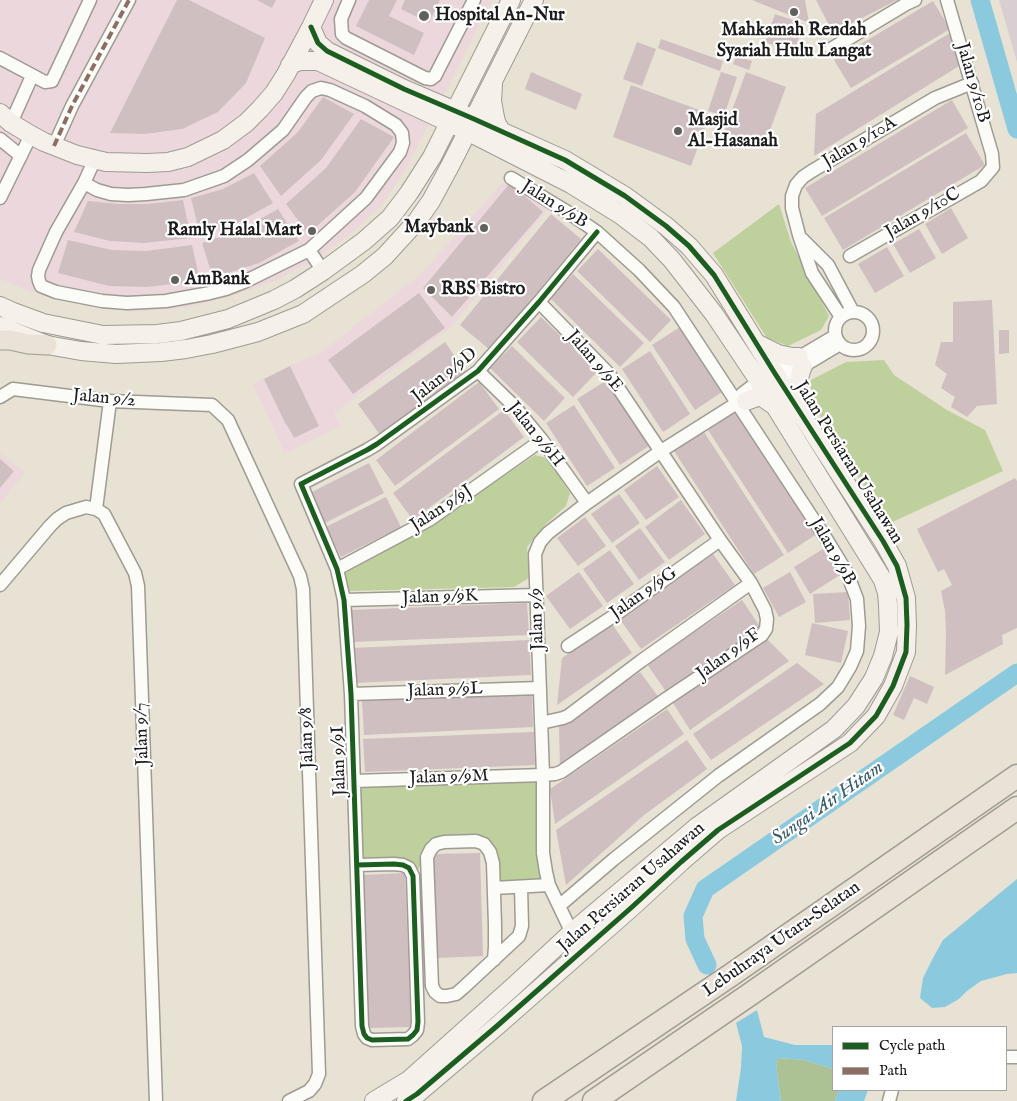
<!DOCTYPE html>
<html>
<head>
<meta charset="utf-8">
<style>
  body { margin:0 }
  #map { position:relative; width:1017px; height:1101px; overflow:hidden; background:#e7e2d3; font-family:"IM FELL English",serif }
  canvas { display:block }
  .legend { position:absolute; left:832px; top:1026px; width:175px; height:65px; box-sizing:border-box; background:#fff; border:1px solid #a4a4a4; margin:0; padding:6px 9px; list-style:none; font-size:15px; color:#1c1c1c }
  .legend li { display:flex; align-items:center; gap:10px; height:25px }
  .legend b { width:25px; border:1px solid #a4a4a4 }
</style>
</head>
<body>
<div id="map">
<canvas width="1017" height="1101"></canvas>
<ul class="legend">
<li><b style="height:6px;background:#1b5e20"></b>Cycle path</li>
<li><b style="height:6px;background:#8d6e63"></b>Path</li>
</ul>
</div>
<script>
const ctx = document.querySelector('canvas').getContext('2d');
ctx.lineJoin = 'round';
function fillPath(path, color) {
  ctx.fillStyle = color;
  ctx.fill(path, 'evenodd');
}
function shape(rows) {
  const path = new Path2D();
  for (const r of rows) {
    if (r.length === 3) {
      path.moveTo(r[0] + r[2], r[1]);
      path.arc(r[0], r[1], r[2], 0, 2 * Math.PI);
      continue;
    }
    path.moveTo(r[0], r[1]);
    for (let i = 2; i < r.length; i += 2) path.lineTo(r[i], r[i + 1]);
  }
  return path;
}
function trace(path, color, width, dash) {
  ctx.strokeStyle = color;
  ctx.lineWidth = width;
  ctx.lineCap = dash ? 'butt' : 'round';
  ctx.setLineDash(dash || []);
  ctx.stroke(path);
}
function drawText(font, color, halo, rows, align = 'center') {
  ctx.font = font + ' "IM FELL English",serif';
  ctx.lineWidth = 4.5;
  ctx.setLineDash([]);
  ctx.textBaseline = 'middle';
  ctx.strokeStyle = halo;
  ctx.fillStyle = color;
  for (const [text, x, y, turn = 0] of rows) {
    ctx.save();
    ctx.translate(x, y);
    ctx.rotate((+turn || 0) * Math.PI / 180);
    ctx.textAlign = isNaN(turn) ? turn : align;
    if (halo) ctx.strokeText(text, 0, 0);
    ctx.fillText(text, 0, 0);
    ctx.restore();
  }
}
const built = shape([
  [0,0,492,0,407,167,381,206,348,236,310,262,277,280,232,296,188,307,135,312,81,304,32,292,0,279],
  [504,181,550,207,450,328,334,413,341,426,285,454,253,384,304,359,320,353,420,275],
  [0,453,25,472,0,504]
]);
const industrial = shape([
  [999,0,1017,0,1017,62]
]);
const green = shape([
  [779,204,791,242,829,316,821,330,788,346,767,338,713,253],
  [884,360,894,375,947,410,985,430,1003,471,888,524,811,402,811,380,846,362],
  [535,455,547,458,570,493,566,506,546,524,527,547,529,578,514,587,348,591,344,574,425,529],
  [543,775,549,885,494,888,484,844,444,842,427,857,413,876,409,868,357,865,354,781]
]);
const forest = shape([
  [779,1058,804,1060,833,1069,833,1090,839,1090,835,1101,781,1101,776,1063]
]);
const water = shape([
  [1017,879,1017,973,1007,974,981,981,967,991,959,999,945,1007,932,1008,920,998,923,978,934,956,943,940],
  [757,1010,764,1037,795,1045,833,1045,833,1069,804,1060,779,1058,776,1063,781,1101,736,1101,741,1068,742,1046,736,1023],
  [839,1090,868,1090,864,1101,835,1101]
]);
const river = shape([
  [980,0,1017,129],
  [707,965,695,939,693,916,705,889,1017,673]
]);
const building = shape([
  [177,0,189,0,265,38,246,83,218,112,182,129,145,134,110,133],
  [257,0,276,0,272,8],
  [369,0,397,0,389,16,424,33,414,55,356,26],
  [405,0,440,0,429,23,401,9],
  [752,0,805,0,809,23],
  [816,0,897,0,833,33],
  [933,1,950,29,851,88,834,60],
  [775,14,804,24,794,52,765,42],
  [950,33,959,66,814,156,816,114],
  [661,39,723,61,720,71,658,48],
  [637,42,656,49,642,86,623,79],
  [736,56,752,61,749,70,733,64],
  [531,72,582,94,576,110,525,89],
  [721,72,737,77,724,116,708,111],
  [746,72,786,87,764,146,724,132],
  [631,85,710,114,691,166,613,137],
  [323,97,354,114,321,160,281,196,260,166,298,132],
  [952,100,968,128,822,216,805,188],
  [361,119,394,137,355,192,308,234,286,204,326,168],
  [966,133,985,165,843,250,824,218],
  [254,173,273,203,239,222,200,235,191,198,223,189],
  [510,183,543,212,452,317,423,288],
  [183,200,191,238,144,243,110,241,74,232,88,201,119,204,148,204],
  [951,208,968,238,942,254,925,224],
  [278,209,299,241,259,263,213,278,202,243,241,230],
  [551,214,581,239,490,350,460,325],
  [919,229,936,258,910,273,893,244],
  [68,240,112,250,146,251,192,245,200,281,146,287,109,286,58,273],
  [887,247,904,276,875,293,858,264],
  [598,249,671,320,650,342,577,271],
  [573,274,644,343,620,367,550,298],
  [419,293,445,328,353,394,328,360],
  [992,300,997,404,977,406,967,417,951,407,955,397,941,388,947,374,935,365,941,342,953,342,953,302],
  [541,317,597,372,573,397,517,342],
  [680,327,722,392,695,410,652,345],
  [999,330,1009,330,1009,353,999,354],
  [445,342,467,374,380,435,358,404],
  [512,346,565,398,544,421,490,368],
  [650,351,690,414,663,432,622,369],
  [290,366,319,426,294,438,287,425,286,425,264,379],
  [607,380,649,446,620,465,577,399],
  [479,382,499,409,395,486,376,460],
  [574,405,615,468,587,486,546,423],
  [504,410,524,437,413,520,393,493],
  [735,412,815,535,788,553,708,430],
  [704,432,784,555,754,574,674,451],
  [0,459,14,471,0,488],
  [369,463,384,493,325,523,310,493],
  [657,466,679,497,646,520,624,490],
  [1015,478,1017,481,1017,628,1002,635,1003,644,945,675,946,634,945,611,941,591,952,585,944,569,938,572,917,529],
  [619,494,640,523,612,543,591,514],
  [386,497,401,527,341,557,326,527],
  [681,500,705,534,669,560,645,527],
  [585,517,606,546,578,566,557,538],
  [640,528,665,562,639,580,615,546],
  [823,549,840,575,810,594,794,567],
  [610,550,634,584,607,603,583,569],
  [713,554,735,585,641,649,619,618],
  [579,572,603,606,570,629,546,596],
  [790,572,806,602,779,617,763,588],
  [848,592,850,620,815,623,813,594],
  [742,600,763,631,669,696,647,664],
  [527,603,529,635,352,642,350,610],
  [812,623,848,631,841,663,805,655],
  [612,624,632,653,557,705,562,658],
  [767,639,789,661,690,730,673,703],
  [529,640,531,675,353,683,352,648],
  [797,663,824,684,711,760,693,734],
  [640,672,660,699,560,769,559,726],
  [910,676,934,687,927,704,914,698,904,720,893,715],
  [532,694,533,727,364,735,362,701],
  [667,709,684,734,555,824,550,789],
  [534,732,535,765,365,772,363,739],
  [687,740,707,769,644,815,566,885,556,830],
  [480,853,483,956,436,958,433,854],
  [405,873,411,1027,369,1028,363,875]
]);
const street = shape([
  [349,0,341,19,342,34,346,38,425,78,431,79,435,76,474,0],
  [831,49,906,4,915,0],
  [0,58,45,82,52,81,90,0],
  [11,123,32,76],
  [0,139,21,156],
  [54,146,72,106,129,0],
  [511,178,569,213,597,232,639,270,674,307,825,537,847,573,857,599,859,626,857,651,850,667,838,687,820,704,718,776,614,859,559,906],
  [84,183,97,190,111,194,128,195,146,194,184,190,224,176,248,160,283,130,306,97,312,91,321,88,330,90,365,106,396,125,402,133,403,143,400,152,366,198,309,250,244,282,226,289,210,293,166,301,127,303,102,301,56,292,41,286,39,281,38,276,39,270,56,232,84,183,95,159],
  [0,198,31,135],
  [802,239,828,265,853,312],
  [309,250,323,271],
  [850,256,981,181,993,167,992,154,947,0],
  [854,331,19],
  [841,317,812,273,799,235,792,208,792,196,796,185,803,177,812,171,935,98,972,83],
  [478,371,514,406,542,440,587,503],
  [773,384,840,344],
  [0,397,13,389,110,401,212,405,228,420,300,576,303,589,319,1074,315,1084,309,1091,289,1101],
  [737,403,742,394,759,381,835,336],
  [96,509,110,401],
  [337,569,429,520,542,440],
  [0,585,50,526,57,519,66,513,86,507,96,509,104,514,135,573,138,586,156,1101],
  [344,600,537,595],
  [568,646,612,617,720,540],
  [351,694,540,688],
  [541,723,563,718,568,716,641,661,751,583],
  [354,781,543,775,555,774,561,772,666,699,762,635,766,629,767,619,765,610,751,583,720,540,609,374,539,302],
  [357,865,394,864,403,865,409,868,413,876,418,1022,417,1030,413,1035,408,1039,372,1040,367,1038,364,1034,362,1026,351,694,344,600,337,569,301,484,367,450,377,444,478,371,539,302,597,232],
  [494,888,549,885],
  [581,952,549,885,546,872,543,853,543,775,535,554,540,542,548,533,587,503,661,451,737,403,743,402],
  [494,960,495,947,495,925,493,863,490,852,484,844,476,841,444,842,436,844,431,849,427,857,432,986,435,992,440,996,447,996,456,994,463,988,519,936,522,926,521,887],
  [1006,1057,1017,1057],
  [889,1101,892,1090]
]);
const secondary = shape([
  [311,27,318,43,327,51,404,89,474,119,565,160,625,196,666,226,689,246,714,275,774,372,883,541,897,566,906,598,907,625,906,652,893,686,876,716,850,743,718,830,681,862,632,907,497,1026,417,1094,406,1101],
  [290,65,300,61,318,61,467,131,571,184,621,215,651,238,672,260,714,314,765,390,883,580,887,593,888,605,889,632,883,656,874,678,856,706,834,729,698,826,571,933,515,985,409,1080,374,1101],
  [493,85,492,101,494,112,496,122,501,131],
  [0,113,11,123,31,135,44,142,77,155,106,162,147,163,168,162,188,157,223,140,246,123,260,109,274,93,286,74,311,27,324,0],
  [0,306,13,312,43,323,103,335,157,334,181,331,228,319,274,300,295,289,323,271,364,241,390,218,409,193,432,157,511,0],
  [0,326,47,345,81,351,116,354,161,352,186,349,212,344,258,332,303,314,363,274,385,256,417,221,431,201,451,164,534,0],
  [756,343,778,354,792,357,799,357],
  [746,401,757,397,762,397,775,406],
  [800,409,797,385,801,371,803,366]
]);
const primary = shape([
  [0,340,10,340,28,344,47,345]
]);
const highway = shape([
  [544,1101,731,975,1017,776],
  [594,1101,749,995,1017,808]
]);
const quiet = shape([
  [54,146,72,106,129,0]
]);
const cycleway = shape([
  [311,27,318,43,327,51,404,89,474,119,565,160,625,196,666,226,689,246,714,275,774,372,883,541,897,566,906,598,907,625,906,652,893,686,876,716,850,743,718,830,681,862,632,907,497,1026,417,1094,406,1101],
  [357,865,394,864,403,865,409,868,413,876,418,1022,417,1030,413,1035,408,1039,372,1040,367,1038,364,1034,362,1026,351,694,344,600,337,569,301,484,367,450,377,444,478,371,539,302,597,232]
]);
const markers = [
  [794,12,5,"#63615c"],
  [424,16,6,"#63615c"],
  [678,131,5,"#63615c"],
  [484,228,5,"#63615c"],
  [312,231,5,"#63615c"],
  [175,280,5,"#63615c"],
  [431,290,5,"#63615c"]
];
const poiNames = [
  ["Hospital An-Nur",435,16],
  ["Mahkamah Rendah",794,31,"center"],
  ["Syariah Hulu Langat",794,52,"center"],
  ["Masjid",688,121],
  ["Al-Hasanah",688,142],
  ["Maybank",474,228,"right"],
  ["Ramly Halal Mart",302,231,"right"],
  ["AmBank",185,280],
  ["RBS Bistro",441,290]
];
const streetNames = [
  ["Jalan 9/10B",972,83,74],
  ["Jalan 9/10A",860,143,-31],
  ["Jalan 9/9B",554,205,32],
  ["Jalan 9/10C",923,214,-30],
  ["Jalan 9/9E",594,362,49],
  ["Jalan 9/9D",445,376,-38],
  ["Jalan 9/2",104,399,5],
  ["Jalan 9/9H",535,435,51],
  ["Jalan Persiaran Usahawan",848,463,58],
  ["Jalan 9/9J",442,509,-33],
  ["Jalan 9/9B",832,552,60],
  ["Jalan 9/9G",644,594,-35],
  ["Jalan 9/9K",440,598,-2],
  ["Jalan 9/9",538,619,-92],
  ["Jalan 9/9F",729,655,-36],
  ["Jalan 9/9L",445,691,-2],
  ["Jalan 9/7",143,734,-92],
  ["Jalan 9/8",308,738,-92],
  ["Jalan 9/9I",340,761,-92],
  ["Jalan 9/9M",449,778,-2],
  ["Jalan Persiaran Usahawan",632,888,-41],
  ["Lebuhraya Utara–Selatan",782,940,-35]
];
const waterNames = [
  ["Sungai Air Hitam",828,804,-35]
];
fillPath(built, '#ecd8dc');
fillPath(industrial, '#d9ced2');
fillPath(green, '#bed09b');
fillPath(forest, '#adc294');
fillPath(water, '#8bcade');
trace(river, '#8bcade', 19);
fillPath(building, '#cfbfc0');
trace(street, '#9e9b92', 15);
trace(secondary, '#9e9b92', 20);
trace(primary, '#9e9b92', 21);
trace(highway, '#9e9b92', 25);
trace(street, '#fbfbf8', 12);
trace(secondary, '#f5f0ea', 18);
trace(primary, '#eae2d6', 19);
trace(highway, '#eae2d6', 22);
trace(quiet, '#8d6e63', 4, [8, 4]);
trace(cycleway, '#1b5e20', 5);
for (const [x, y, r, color] of markers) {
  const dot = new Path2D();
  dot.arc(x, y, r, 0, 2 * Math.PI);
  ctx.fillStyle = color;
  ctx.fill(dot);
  trace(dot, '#fff', 2);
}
drawText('bold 18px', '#1c1c1c', '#fff', poiNames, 'left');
drawText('18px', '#1c1c1c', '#fff', streetNames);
drawText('italic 19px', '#395d6b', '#fff', waterNames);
</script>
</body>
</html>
